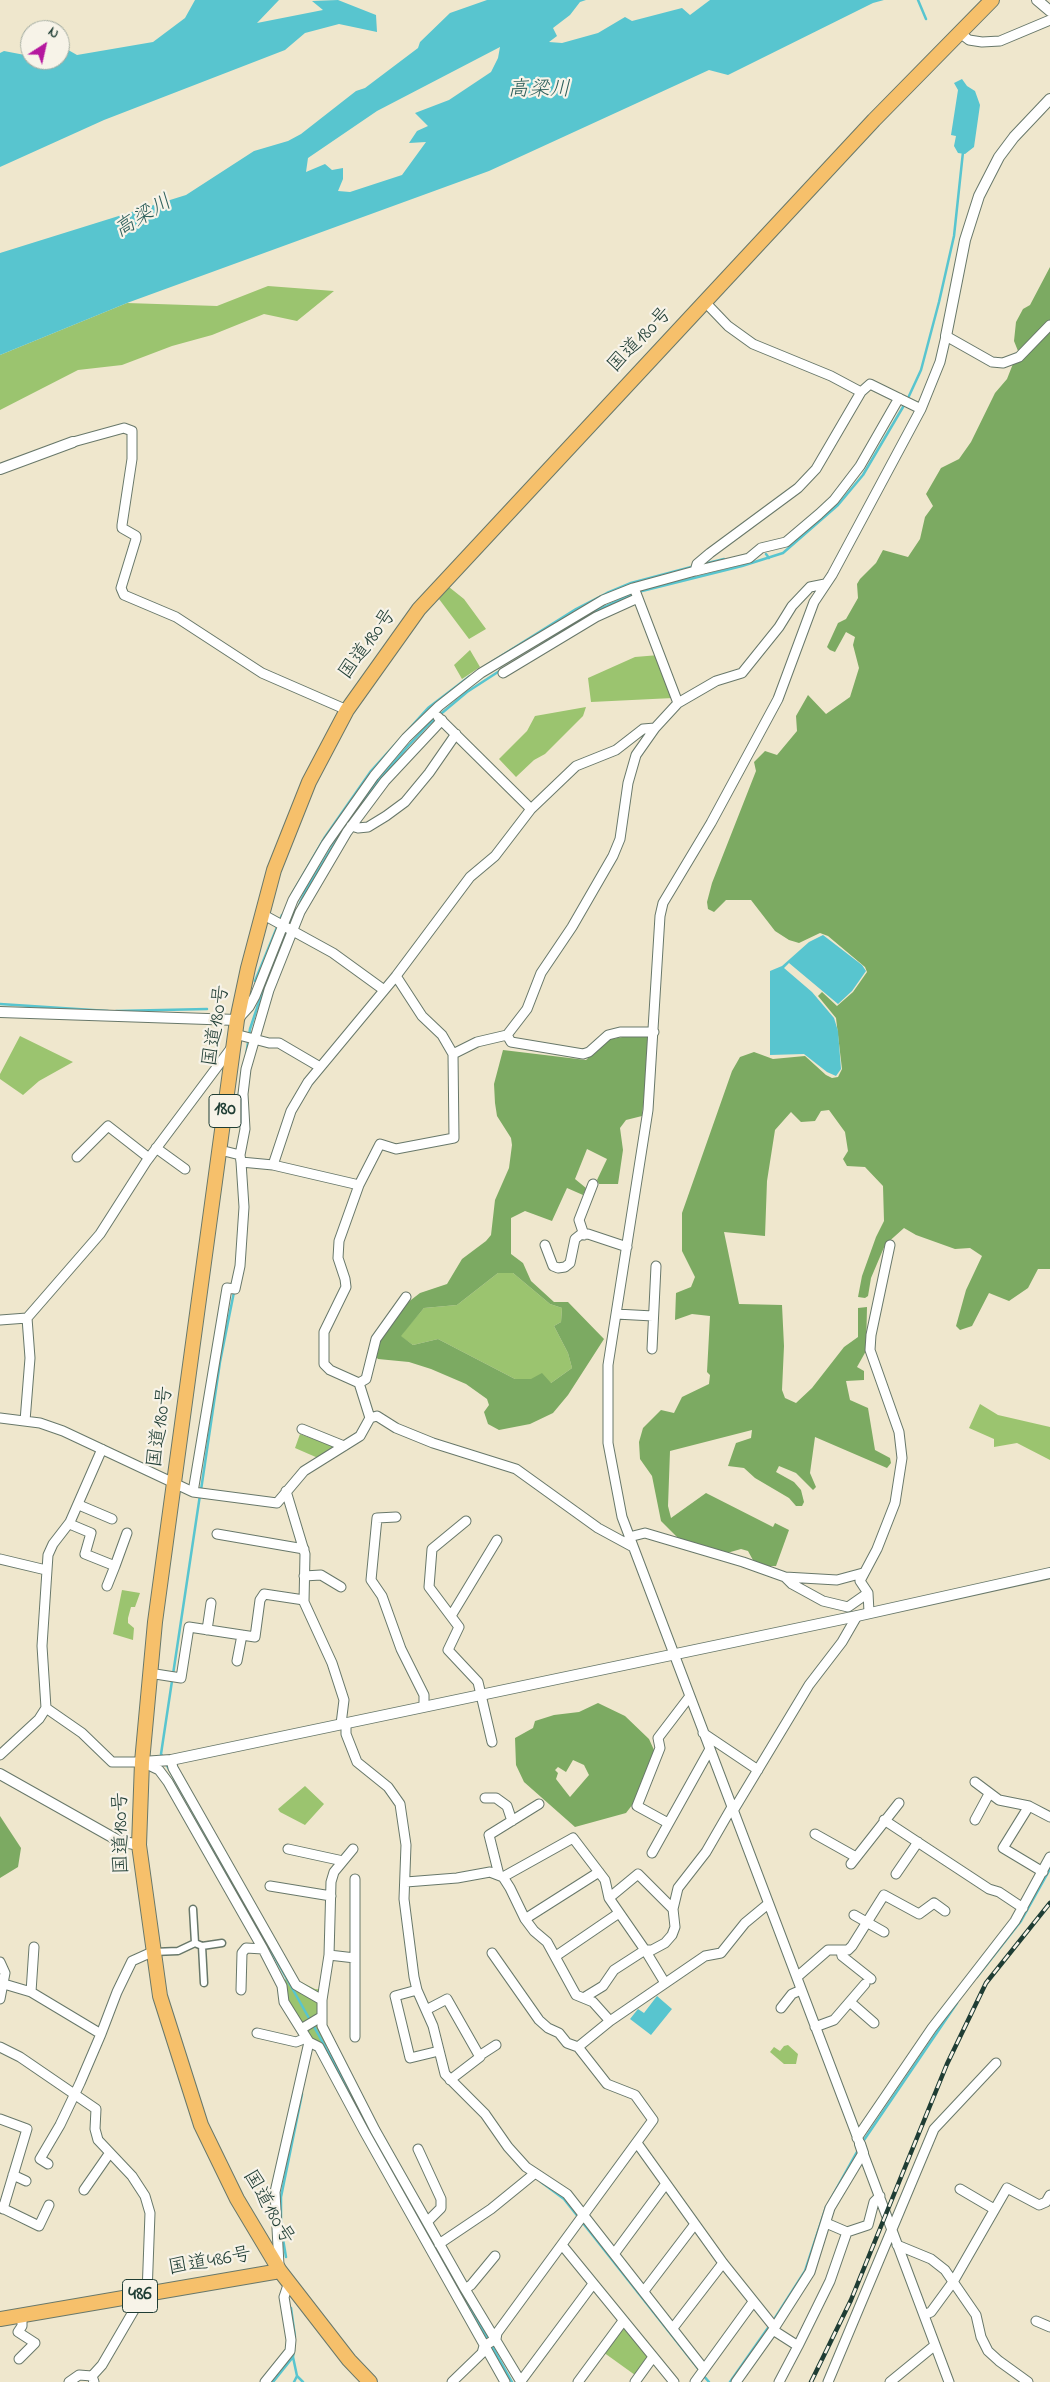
<!DOCTYPE html>
<html>
<head>
<meta charset="utf-8">
<style>
  body { margin:0 }
  #map { position:relative; width:1050px; height:2382px; overflow:hidden; background:#efe7cd; font-family:"Indie Flower",sans-serif }
  canvas { display:block }
  .north { position:absolute; left:20px; top:20px; width:50px; height:50px; box-sizing:border-box; background:#f7f3e8; border:1px solid #a1aaa0; border-radius:50%; rotate:35deg; font-size:14px; font-weight:700; line-height:20px; text-align:center; color:#1f3d34 }
  .north::after { content:''; display:block; margin:auto; width:18px; height:22px; background:#b5179e; clip-path:polygon(50% 0,100% 100%,50% 72%,0 100%) }
</style>
</head>
<body>
<div id="map">
<canvas width="1050" height="2382"></canvas>
<div class="north">N</div>
</div>
<script>
const ctx = document.querySelector('canvas').getContext('2d');
ctx.lineJoin = 'round';
function fillPath(path, color) {
  ctx.fillStyle = color;
  ctx.fill(path, 'evenodd');
}
function shape(rows) {
  const path = new Path2D();
  for (const r of rows) {
    path.moveTo(r[0], r[1]);
    for (let i = 2; i < r.length; i += 2) path.lineTo(r[i], r[i + 1]);
  }
  return path;
}
function trace(path, color, width, dash) {
  ctx.strokeStyle = color;
  ctx.lineWidth = width;
  ctx.lineCap = dash ? 'butt' : 'round';
  ctx.setLineDash(dash || []);
  ctx.stroke(path);
}
function drawText(font, color, halo, rows, align = 'center') {
  ctx.font = font + ' "Indie Flower","Klee One",sans-serif';
  ctx.lineWidth = 4.5;
  ctx.setLineDash([]);
  ctx.textBaseline = 'middle';
  ctx.strokeStyle = halo;
  ctx.fillStyle = color;
  for (const [text, x, y, turn = 0] of rows) {
    ctx.save();
    ctx.translate(x, y);
    ctx.rotate((+turn || 0) * Math.PI / 180);
    ctx.textAlign = isNaN(turn) ? turn : align;
    if (halo) ctx.strokeText(text, 0, 0);
    ctx.fillText(text, 0, 0);
    ctx.restore();
  }
}
const green = shape([
  [268,286,334,291,297,321,264,314,212,335,172,346,122,365,78,370,0,410,0,355,127,303,217,306],
  [449,587,464,599,486,629,469,639,439,599],
  [470,650,480,667,462,679,454,665],
  [659,655,673,698,591,702,588,678,635,657],
  [586,707,583,716,545,754,534,760,516,777,499,759,527,731,535,716],
  [20,1036,73,1062,39,1081,23,1095,0,1079,0,1074],
  [498,1273,513,1273,550,1304,562,1308,561,1322,554,1326,568,1353,572,1368,551,1383,531,1379,515,1379,438,1339,413,1345,400,1336,424,1308,457,1305],
  [980,1404,998,1415,1050,1427,1050,1460,1017,1443,994,1447,994,1439,969,1428],
  [300,1434,338,1448,318,1458,295,1448],
  [122,1590,140,1593,135,1607,131,1607,128,1618,128,1623,134,1628,133,1640,113,1634],
  [305,1786,324,1804,305,1825,280,1812,278,1809],
  [291,1977,315,1989,327,1990,325,2021,334,2041,324,2048,313,2040,289,2001,282,1981],
  [788,2045,798,2054,796,2064,784,2064,770,2052,774,2047,780,2051,784,2046],
  [623,2325,649,2356,635,2375,603,2352]
]);
const forest = shape([
  [1050,267,1050,1269,1038,1269,1028,1288,1009,1301,989,1293,972,1326,960,1330,956,1326,966,1290,982,1256,970,1248,955,1249,916,1235,904,1228,885,1245,871,1278,868,1296,865,1298,858,1297,862,1276,876,1237,884,1221,883,1186,865,1167,847,1166,843,1159,848,1151,845,1132,829,1110,821,1111,815,1121,801,1122,791,1112,775,1130,767,1181,765,1236,724,1232,739,1304,782,1305,784,1346,782,1390,785,1398,796,1403,812,1388,844,1347,858,1337,858,1308,867,1307,866,1351,857,1367,864,1371,864,1380,846,1381,850,1400,868,1408,875,1450,890,1458,891,1463,887,1468,815,1437,810,1473,816,1487,813,1490,796,1473,779,1466,776,1472,794,1482,801,1490,804,1502,802,1506,796,1506,789,1498,755,1478,744,1468,728,1466,736,1443,751,1438,752,1430,670,1451,668,1506,671,1518,706,1493,773,1527,775,1523,789,1530,776,1566,767,1566,754,1562,748,1551,741,1549,727,1553,679,1539,661,1521,652,1476,640,1459,639,1442,643,1428,661,1410,674,1413,682,1397,709,1384,710,1375,707,1372,710,1316,692,1314,675,1320,676,1293,691,1287,695,1277,682,1251,682,1213,732,1071,740,1057,754,1052,773,1059,805,1056,826,1075,832,1078,838,1077,842,1069,836,1018,818,996,822,992,837,1006,853,992,867,972,865,967,828,936,820,933,799,943,789,940,775,931,751,900,726,900,714,912,708,909,707,902,712,883,756,771,754,762,765,751,777,755,797,731,796,716,808,695,826,714,850,697,859,668,853,645,855,637,846,632,835,652,830,650,827,647,838,623,846,619,858,598,857,584,860,579,876,563,883,550,908,557,920,539,925,517,933,506,926,494,941,468,959,459,971,442,995,393,1007,379,1018,351,1014,341,1016,322,1023,309,1030,305],
  [638,1034,647,1036,649,1046,642,1116,626,1120,620,1128,623,1150,618,1184,599,1184,597,1180,607,1159,587,1149,575,1179,586,1188,583,1195,567,1188,552,1221,525,1211,511,1218,511,1254,523,1263,531,1281,554,1302,568,1302,604,1339,568,1395,553,1413,530,1424,499,1430,488,1424,484,1412,489,1405,487,1399,466,1384,431,1369,409,1362,378,1359,374,1355,381,1338,407,1303,420,1293,447,1284,462,1259,486,1241,491,1235,495,1200,509,1168,512,1145,511,1138,497,1116,495,1103,494,1084,503,1050,586,1060,607,1040],
  [498,1273,513,1273,550,1304,562,1308,561,1322,554,1326,568,1353,572,1368,551,1383,542,1373,531,1379,515,1379,438,1339,413,1345,401,1336,424,1308,457,1305],
  [598,1703,625,1716,649,1739,654,1750,654,1758,636,1800,626,1813,575,1827,524,1782,516,1765,515,1738,533,1728,535,1721,554,1715,579,1712],
  [573,1760,584,1765,589,1775,570,1797,556,1779,558,1773,555,1770,558,1767,566,1772],
  [0,1816,21,1848,18,1867,0,1878]
]);
const water = shape([
  [195,0,279,0,257,23,323,10,312,1,338,0,376,15,377,32,339,24,305,33,285,50,104,120,0,167,0,53,4,51,30,56,30,60,60,60,60,49,63,47,77,55,153,42,185,18],
  [487,0,586,0,580,2,570,15,553,28,557,36,549,42,562,43,598,33,625,17,632,21,682,8,690,15,710,0,884,0,873,3,728,75,709,70,489,171,127,303,0,355,0,253,186,195,254,151,288,141,301,134,356,91,365,88,418,48,420,42,450,13],
  [500,47,498,58,491,72,449,100,415,113,428,126,417,131,409,143,426,142,402,175,350,192,338,191,343,179,343,168,332,170,325,164,306,172,308,158,377,111],
  [962,79,967,86,975,91,980,105,974,147,965,154,958,153,954,146,956,136,951,135,958,90,954,83],
  [823,935,862,965,866,971,852,991,838,1004,789,963,784,968,812,992,834,1018,838,1031,841,1069,836,1076,827,1072,804,1054,770,1055,770,971,782,966,809,942],
  [657,1996,672,2009,651,2035,630,2019,638,2009,644,2013]
]);
const stream = shape([
  [918,0,926,19],
  [909,396,921,370,939,302,954,236,963,152],
  [766,554,769,558],
  [700,565,724,559],
  [638,592,742,566,783,553,838,505,863,475,903,407],
  [546,642,598,610,633,594],
  [485,666,576,609,607,593,631,583,695,566],
  [292,894,325,837,371,771,428,708,470,676],
  [299,905,305,892,345,826,377,782,409,745,430,723,467,692,501,670],
  [255,981,282,915],
  [0,1004,108,1011],
  [116,1011,207,1009],
  [246,1056,250,1029,258,1005,279,954],
  [238,1126,239,1093],
  [201,1490,220,1362,234,1292],
  [163,1757,161,1754,200,1495],
  [166,1764,310,2020],
  [977,1977,1021,1921,1050,1869],
  [313,2025,512,2382],
  [862,2143,957,2003],
  [541,2182,564,2199,700,2371],
  [829,2202,858,2150],
  [286,2257,281,2227,281,2197,302,2094],
  [291,2308,295,2337],
  [773,2321,805,2271,826,2207],
  [703,2375,709,2382],
  [297,2376,303,2382],
  [273,2382,293,2357],
  [294,2382,297,2376,293,2357,294,2350],
  [730,2382,770,2325]
]);
const pedestrian = shape([
  [195,1943,202,1946,204,1983],
  [202,1946,222,1943],
  [153,1952,178,1951,195,1943,193,1909]
]);
const minor = shape([
  [960,33,969,40,982,42,1000,41,1050,20],
  [705,302,728,326,753,344,831,376,861,392],
  [73,442,124,428,132,431,132,459,122,525,122,528,136,536,136,539,121,588,124,595,176,617,262,673,347,710],
  [695,571,749,558,761,548,786,542,819,514,834,500,860,466,899,398],
  [636,593,678,703],
  [503,673,596,617,638,598],
  [438,717,531,809],
  [351,826,358,828,368,827,386,816,405,802,429,773,456,734],
  [262,914,333,953,384,990],
  [239,1018,249,1007,255,996,293,900,326,844,374,776,406,738,439,706,481,673,603,600,633,588,695,571,697,564,710,553,798,488,816,469,861,392,870,384,921,409],
  [235,1034,269,1043,279,1043,320,1067],
  [507,1035,511,1042,583,1054,589,1052,608,1035,620,1032,654,1032],
  [453,1054,477,1042,507,1035,527,1009,541,973,572,927,613,856,620,839,628,783,636,755,655,728,678,703,716,681,742,673,779,627,792,606,810,587,825,584],
  [156,1148,185,1169],
  [220,1150,240,1155,241,1162,273,1165,359,1185],
  [240,1155,245,1129,243,1094,246,1069,269,990,300,912,347,832,385,781,442,720],
  [77,1157,108,1126,149,1158],
  [273,1165,291,1111,308,1082,396,976,470,877,495,856,531,809,576,766,616,750,643,729,655,728],
  [584,1235,579,1220,593,1184],
  [545,1245,553,1266,558,1268,565,1267,570,1263,575,1239,580,1235,588,1234,627,1247],
  [616,1314,653,1316],
  [0,1320,27,1318,100,1234,146,1162,232,1047],
  [652,1349,656,1266],
  [359,1383,366,1379,376,1339,406,1297],
  [0,1418,40,1423,63,1431,193,1492,277,1503,304,1471,360,1436,370,1418,377,1416,396,1428,433,1443,516,1469,598,1528,633,1547],
  [370,1418,359,1383,330,1370,324,1364,324,1332,346,1287,345,1279,338,1258,339,1241,359,1185,380,1144,396,1149,454,1138,453,1054,442,1035,422,1016,396,976],
  [25,1421,30,1358,27,1318],
  [302,1429,344,1446],
  [286,1491,305,1554,304,1602,332,1663,344,1700,341,1724],
  [193,1492,227,1288,235,1289,240,1266,244,1207,241,1162],
  [79,1505,112,1519],
  [396,1517,377,1518,371,1580,382,1596,401,1649,424,1695,424,1706],
  [466,1521,432,1549,429,1587,459,1627,448,1650,478,1682,492,1742],
  [70,1522,72,1525,91,1533,85,1554,115,1566,127,1533],
  [217,1534,304,1549],
  [629,1537,645,1533,743,1562,785,1577,792,1584,823,1601,848,1607,868,1593],
  [0,1559,46,1570],
  [304,1576,321,1575,341,1587],
  [785,1577,837,1580,863,1573],
  [107,1586,115,1566],
  [869,1612,868,1593,860,1581,877,1549,895,1503,902,1458,899,1432,870,1350,871,1335,890,1245],
  [451,1616,497,1540],
  [207,1630,211,1603],
  [237,1661,242,1635],
  [149,1673,181,1678,189,1627,255,1637,260,1600,264,1594,304,1600],
  [46,1708,82,1733,112,1762,142,1762,159,1770,168,1782,263,1949,282,1986,284,2002,309,2042,319,2047,364,2131,505,2382],
  [346,1723,346,1734,357,1762,388,1787,400,1804,406,1845,404,1899,414,1977,417,1990,433,2026,445,2074,485,2114,508,2147,526,2167,567,2194,704,2369],
  [703,1733,758,1770],
  [0,1755,39,1719,46,1708,42,1646,48,1555,53,1544,70,1522,102,1449],
  [171,1760,173,1768,296,1985,322,2000,322,2026,375,2130,465,2289,521,2382],
  [975,1782,999,1800,1029,1806,1050,1817],
  [485,1798,496,1798,507,1806,512,1821],
  [1029,1806,1003,1848,1043,1872],
  [733,1811,809,1685,842,1642,857,1616],
  [884,1820,989,1889,999,1892,1023,1908],
  [975,1820,989,1794],
  [668,1823,637,1806,660,1748,658,1738,690,1696],
  [815,1834,856,1857],
  [288,1849,343,1861],
  [652,1853,710,1749],
  [851,1864,899,1803],
  [896,1874,918,1842],
  [499,1875,489,1835,539,1804],
  [503,1877,573,1838,605,1880,609,1898,645,1950,665,1983],
  [406,1882,457,1878,490,1872,503,1877,510,1888,525,1919,534,1931,547,1942,576,1995,593,2002,610,2021],
  [270,1886,331,1896],
  [609,1898,638,1874,673,1909],
  [854,1915,884,1932],
  [525,1919,599,1872],
  [841,1951,842,1956,871,1979],
  [492,1953,539,2020,548,2028,559,2033,567,2043,578,2047],
  [329,1955,355,1958,355,2037],
  [556,1956,619,1913],
  [355,1958,355,1879],
  [0,1962,5,1973,0,1999],
  [797,1977,828,1950,848,1950,852,1946,884,1895,919,1914,934,1903,945,1911],
  [4,1984,31,1992,101,2034],
  [241,1990,242,1953,246,1948,263,1949],
  [417,1990,395,1996,410,2058,439,2051],
  [31,1992,34,1947],
  [585,1997,603,1986,614,1970,645,1950,652,1950,665,1943,672,1935,675,1927,673,1909,678,1888,706,1852,732,1807],
  [322,2000,329,1955,331,1882,334,1872,353,1849],
  [850,2002,874,2023],
  [781,2008,792,1994,801,1990],
  [426,2010,447,1999,480,2057,450,2080],
  [815,2027,834,2020,865,1984],
  [301,2029,321,2017],
  [257,2033,296,2042,306,2038],
  [0,2047,20,2057,96,2109,95,2129,98,2140,132,2176,145,2196,150,2213,147,2294],
  [479,2056,496,2045],
  [0,2119,27,2129,3,2209],
  [857,2138,932,2028,1015,1921,1050,1857],
  [637,2143,723,2263,775,2328],
  [860,2144,622,1517,608,1443,608,1365,648,1110,660,916,663,903,711,823,778,699,814,602,832,575,921,409,940,362,946,336,992,362,1003,363,1019,357,1050,325],
  [418,2149,441,2199,441,2208,427,2222],
  [863,2153,949,2382],
  [48,2164,40,2159,60,2125,80,2083,101,2034,117,1992,132,1961,152,1952],
  [13,2175,26,2181],
  [960,2189,994,2209],
  [84,2190,109,2154],
  [0,2207,39,2226,49,2205],
  [847,2232,868,2225,874,2202,880,2196],
  [439,2244,491,2209,534,2174],
  [562,2245,674,2382],
  [897,2245,931,2259,945,2270,976,2315,981,2337,988,2351,999,2361,1028,2382],
  [614,2254,665,2185],
  [279,2265,275,2192,309,2042],
  [465,2289,471,2285,495,2256],
  [644,2291,695,2224],
  [924,2315,931,2312,953,2282,1007,2188,1039,2205,1046,2202,1050,2195],
  [1036,2321,1050,2327],
  [673,2328,723,2263],
  [773,2330,810,2272,830,2208,863,2153],
  [798,2346,830,2281,847,2232,826,2223],
  [19,2359,35,2343,18,2332,22,2326,22,2315],
  [521,2381,593,2284],
  [69,2382,79,2375,92,2376],
  [94,2382,92,2376,102,2365,137,2305,139,2296],
  [265,2382,290,2351,291,2340,284,2297,289,2282],
  [452,2382,482,2353,484,2346,496,2339,497,2333,653,2120,635,2095,607,2084,578,2047,610,2021,705,1956,721,1953,745,1923,768,1904],
  [578,2382,623,2321],
  [635,2382,653,2357],
  [695,2382,753,2302],
  [736,2382,773,2330,798,2346,779,2382],
  [828,2382,934,2129,996,2063],
  [890,2382,934,2346]
]);
const tertiary = shape([
  [1037,0,1050,11],
  [946,336,965,240,979,196,999,157,1014,137,1050,99],
  [0,469,73,442],
  [0,1012,237,1020],
  [142,1762,171,1760,857,1616,1050,1573],
  [0,1774,119,1841,139,1845],
  [860,2144,863,2153]
]);
const trunk = shape([
  [0,2319,280,2271],
  [370,2382,349,2360,280,2271,237,2199,201,2125,160,1996,139,1845,142,1762,155,1622,237,1020,248,968,274,870,309,782,347,710,419,609,874,120,992,0]
]);
const rail = shape([
  [811,2382,851,2300,947,2064,986,1983,1050,1903]
]);
const shields = [
  [225,1111,32],
  [140,2296,35]
];
const shieldNames = [
  ["180",225,1111],
  ["486",140,2296]
];
const streetNames = [
  ["国道180号",641,341,-46],
  ["国道180号",369,645,-54],
  ["国道180号",218,1026,-81],
  ["国道180号",162,1427,-82],
  ["国道180号",123,1833,-91],
  ["国道180号",267,2208,60],
  ["国道486号",210,2263,-10]
];
const waterNames = [
  ["高梁川",539,92],
  ["高梁川",144,218,-31]
];
fillPath(green, '#9bc46f');
fillPath(forest, '#7caa62');
fillPath(water, '#58c5cf');
trace(stream, '#58c5cf', 2.5);
trace(pedestrian, '#68786a', 9);
trace(minor, '#68786a', 11);
trace(tertiary, '#68786a', 12);
trace(trunk, '#68786a', 16);
trace(pedestrian, '#fff', 6);
trace(minor, '#fff', 9);
trace(tertiary, '#fff', 10);
trace(trunk, '#f6c06b', 14);
trace(rail, '#1f3d34', 4.5);
trace(rail, '#f7f3e8', 2.5, [8]);
for (const [x, y, w] of shields) {
  const box = new Path2D();
  box.roundRect(x - w / 2, y - 16.5, w, 33, 4);
  ctx.fillStyle = '#f7f3e8';
  ctx.fill(box);
  trace(box, '#1f3d34', 1);
}
drawText('bold 19px', '#1f3d34', null, shieldNames);
drawText('20px', '#1f3d34', '#f7f3e8', streetNames);
drawText('italic 21px', '#2d5f5b', '#f7f3e8', waterNames);
</script>
</body>
</html>
